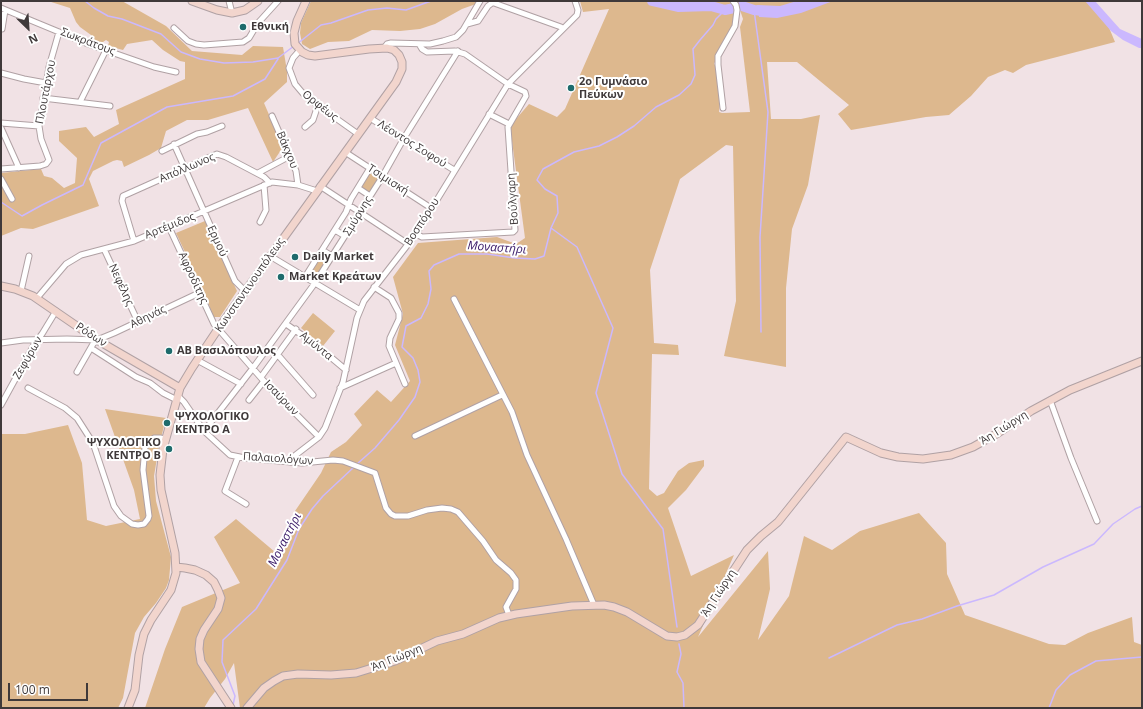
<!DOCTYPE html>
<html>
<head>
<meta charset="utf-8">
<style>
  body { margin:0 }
  #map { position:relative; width:1143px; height:709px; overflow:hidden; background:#f1e2e5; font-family:"Open Sans",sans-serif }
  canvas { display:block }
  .frame { position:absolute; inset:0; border:2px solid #3f393a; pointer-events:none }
  .north { position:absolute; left:8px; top:8px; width:40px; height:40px; -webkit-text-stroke:3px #fff; paint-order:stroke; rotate:155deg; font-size:11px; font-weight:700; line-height:16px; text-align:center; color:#3f393a }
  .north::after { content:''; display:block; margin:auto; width:14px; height:18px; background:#3f393a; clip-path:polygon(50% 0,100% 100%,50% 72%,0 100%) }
  .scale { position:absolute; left:8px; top:683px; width:80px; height:18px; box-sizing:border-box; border:2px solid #3f393a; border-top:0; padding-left:5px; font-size:12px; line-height:14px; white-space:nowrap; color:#3f393a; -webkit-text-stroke:3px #fff; paint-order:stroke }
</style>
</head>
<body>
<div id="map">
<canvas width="1143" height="709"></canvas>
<div class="frame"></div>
<div class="north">N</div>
<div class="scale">100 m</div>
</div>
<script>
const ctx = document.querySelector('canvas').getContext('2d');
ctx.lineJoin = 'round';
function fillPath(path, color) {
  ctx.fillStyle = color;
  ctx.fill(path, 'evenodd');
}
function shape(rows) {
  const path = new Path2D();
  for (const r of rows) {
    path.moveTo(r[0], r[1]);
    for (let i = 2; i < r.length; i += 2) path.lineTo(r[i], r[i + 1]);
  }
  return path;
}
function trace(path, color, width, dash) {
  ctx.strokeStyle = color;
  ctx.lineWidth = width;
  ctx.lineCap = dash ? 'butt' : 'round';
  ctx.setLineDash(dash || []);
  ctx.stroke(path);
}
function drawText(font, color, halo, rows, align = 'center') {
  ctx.font = font + ' "Open Sans",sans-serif';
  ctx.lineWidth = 4;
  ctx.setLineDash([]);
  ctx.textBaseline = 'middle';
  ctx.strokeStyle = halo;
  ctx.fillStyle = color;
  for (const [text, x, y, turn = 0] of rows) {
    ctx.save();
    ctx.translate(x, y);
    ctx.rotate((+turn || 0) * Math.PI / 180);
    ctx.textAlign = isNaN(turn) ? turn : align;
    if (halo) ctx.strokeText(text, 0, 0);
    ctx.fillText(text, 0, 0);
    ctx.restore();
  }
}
const green = shape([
  [48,1,122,1,166,26,192,51,242,55,253,46,283,47,287,71,287,82,264,103,283,147,273,162,248,108,208,120,187,120,166,131,161,148,149,155,124,167,122,161,117,160,113,161,93,171,89,179,99,206,33,229,21,228,1,236,1,173,41,169,44,176,52,178,64,188,75,183,77,158,59,141,59,131,86,127,94,137,119,124,116,110,185,79,185,62,180,61,163,50,152,40,127,44,123,50,108,46,109,42,106,40,103,42,94,43,91,40,91,35,80,27,76,22,70,8],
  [311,1,478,1,476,4,462,9,435,24,420,29,400,31,372,30,349,41,328,42,310,49,302,44,300,33,301,23],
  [580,1,730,1,734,5,735,9,734,23,714,64,718,67,720,103,719,112,722,113,750,112,740,27,743,19,737,1,1095,1,1105,18,1115,42,1026,65,1013,73,1005,70,988,77,971,96,949,115,926,117,851,130,838,114,849,105,797,62,767,62,771,119,801,119,820,115,808,185,792,229,786,288,786,367,724,356,736,301,733,146,726,145,680,179,650,270,654,343,678,345,679,355,652,354,649,489,657,496,664,493,678,471,689,463,704,460,704,466,686,490,668,508,691,576,734,555,698,637,768,551,770,589,758,640,789,596,804,536,832,550,860,531,919,513,946,543,947,574,965,615,1049,644,1065,645,1088,633,1132,617,1134,642,1142,645,1142,708,240,708,234,663,225,679,210,698,204,708,145,708,165,649,182,607,240,583,214,537,236,519,275,552,286,543,295,511,321,473,331,452,346,442,362,425,354,414,377,390,391,402,410,381,395,345,403,314,393,277,418,243,497,237,516,244,525,238,510,126,529,104,557,117,565,109,609,9,583,12],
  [370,172,379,177,370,193,361,187],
  [205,221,237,291,220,317,214,317,212,315,208,301,176,233],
  [323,254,329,257,315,278,309,275],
  [313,313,335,331,323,346,301,328],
  [105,409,166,418,159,446,154,476,156,501,171,557,169,580,166,588,156,603,144,617,135,633,123,698,118,708,1,708,1,434,25,434,68,425,82,463,87,520,106,526,140,519,134,490]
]);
const water = shape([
  [797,1,833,1,801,13,777,18,759,17,757,5,780,6],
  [1085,1,1095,1,1120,29,1142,39,1142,48,1139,48,1123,40,1111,31]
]);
const stream = shape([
  [85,1,94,8,108,16,122,19,161,34,181,52,200,59,224,63,253,62,278,58,294,46],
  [754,10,768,112,760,237,761,332],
  [297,44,321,25,331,23,368,10,387,8,406,10,431,1],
  [1,202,22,216,42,205,83,185,101,143,167,107,233,96,265,79,278,59],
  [551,228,577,247,613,328,596,393,622,474,663,529,677,627],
  [357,464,375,448,399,420,415,397,420,382,418,370,413,358,402,347,406,326,421,318,428,304,431,289,429,271,434,265,459,254,487,254,515,258,535,259,544,256,551,228,558,213,557,196,545,189,537,180,543,169,574,152,599,146,617,137,634,126,656,107,679,95,691,84,695,75,693,49,700,40,713,25,716,19,725,10],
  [679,644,681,654,677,672,683,683,684,708],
  [829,658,897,625,922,619,957,606,994,595,1043,567,1094,544,1113,524,1135,509,1142,506],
  [233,705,235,696,222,662,223,640,256,609,287,560,299,529,312,509,323,496,354,467],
  [1049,708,1056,690,1070,675,1096,661,1142,657]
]);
const river = shape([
  [652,1,678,7,711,6,725,10,734,8],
  [742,6,754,10,771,12]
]);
const street = shape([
  [229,1,232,13],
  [1,8,88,44,154,67,176,72],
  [467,24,478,21,488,6,492,3,494,3,561,27],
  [174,28,188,41,196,44,204,45,243,42,249,38,258,23,278,1],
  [2,29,5,10],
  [384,48,387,44,391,43,430,44,443,41,456,37,463,30,480,1],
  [300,50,293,58,289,68,295,84,306,97,358,134],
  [1,73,24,79,46,83],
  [43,98,110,106],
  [80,102,106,50],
  [723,108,718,65,718,56,735,26,737,10,736,5,733,1],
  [489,114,509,124],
  [272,116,296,171,298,185],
  [370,118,454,170],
  [1,123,39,126],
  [305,127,313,120,318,105],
  [1,128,19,168],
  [174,144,235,281,245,291],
  [162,151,197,134,207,132,222,126],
  [345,152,431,208],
  [1,169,40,166,46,164,49,160,41,139,39,126,49,67,59,32],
  [258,173,290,156],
  [1,179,12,199],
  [320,186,408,244],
  [358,188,370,196],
  [260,222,266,210,264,185],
  [169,227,214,324,269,387,319,437,293,457,290,462],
  [335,230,345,236],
  [416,234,422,237,513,232,515,230,508,127,526,96,525,92,508,84,465,54,455,51,427,52,422,49,419,44],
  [134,241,122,201,123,196,217,154,226,157,264,177,270,183],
  [104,249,138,322],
  [322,250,332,256],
  [270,256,360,310],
  [305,277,346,212,351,199,370,168],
  [374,287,391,298,399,313,399,319,390,338,389,346,405,384],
  [21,291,29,256],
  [37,298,66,264,81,255,134,241,272,182,298,185,317,191],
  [454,299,512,412,527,455,566,539,594,605],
  [286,324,315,344,346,370],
  [1,343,23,340,67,339,97,340,114,333,199,293],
  [91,348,136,377,150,383,163,393,177,400],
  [277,354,313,395],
  [197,360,241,384],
  [77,372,93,344,97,340],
  [261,377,296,329],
  [28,388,65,408,77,418,93,443,114,506,121,516,132,524,138,525,144,524,148,519,149,516,143,470,145,447,154,438,160,438,166,439],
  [340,388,396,363],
  [178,396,184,402,204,431,230,455,245,458,302,463,333,460,343,461,375,473,386,508,391,514,395,516,408,516,427,510,442,508,451,509,458,512,483,541,496,560,511,573,516,580,516,589,506,607,509,615],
  [249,400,264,381],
  [1050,400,1071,458,1097,521],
  [1,405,35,343,42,334,56,311],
  [204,431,253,368,315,283,381,179,404,138,458,51],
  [415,436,502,395],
  [319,437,325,428,343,382,357,318,364,301,416,234,508,84,577,15,578,10,575,1],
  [238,457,225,491,246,504]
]);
const secondary = shape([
  [192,1,217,10,232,13,245,10,258,1],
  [1,286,15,289,33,296,97,340,180,388],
  [176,567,185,568,195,570,206,575,214,582,218,590,221,598,218,609,204,630,200,639,199,649,201,662,231,708],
  [128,708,135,690,139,655,144,634,151,620,171,590,176,573,175,553,161,490,160,475,163,449,180,388,192,368,218,329,396,82,402,69,402,62,399,55,394,50,387,48,369,49,315,56,308,55,302,52,295,44,294,33,297,21,306,1],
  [247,708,264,688,274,681,283,676,298,674,331,675,356,673,395,661,437,641,463,634,499,618,516,614,572,606,604,605,614,607,627,612,667,636,677,637,685,635,698,625,747,550,761,536,778,522,846,437,881,453,898,457,923,459,951,455,973,447,998,433,1031,411,1070,390,1142,361]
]);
const markers = [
  [243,27,4,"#1e6b6c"],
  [571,88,4,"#1e6b6c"],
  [295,257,4,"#1e6b6c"],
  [281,277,4,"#1e6b6c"],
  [169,351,4,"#1e6b6c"],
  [167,423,4,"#1e6b6c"],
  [169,449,4,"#1e6b6c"]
];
const poiNames = [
  ["Εθνική",251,27],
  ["2ο Γυμνάσιο",579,82],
  ["Πεύκων",579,95],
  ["Daily Market",303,257],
  ["Market Κρεάτων",289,277],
  ["ΑΒ Βασιλόπουλος",177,351],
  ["ΨΥΧΟΛΟΓΙΚΟ",175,417],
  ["ΚΕΝΤΡΟ A",175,430],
  ["ΨΥΧΟΛΟΓΙΚΟ",161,443,"right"],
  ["ΚΕΝΤΡΟ B",161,456,"right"]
];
const streetNames = [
  ["Σωκράτους",88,42,21],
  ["Πλουτάρχου",46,92,-79],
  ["Ορφέως",320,106,38],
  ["Λέοντος Σοφού",412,144,32],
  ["Βάκχου",287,150,67],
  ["Απόλλωνος",187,168,-23],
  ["Τσιμισκή",388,180,33],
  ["Βούλγαρη",513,199,-94],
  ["Σμύρνης",358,216,-58],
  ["Βοσπόρου",422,222,-57],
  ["Αρτέμιδος",170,226,-22],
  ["Ερμού",217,241,65],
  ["Αφροδίτης",193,278,65],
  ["Νεφέλης",121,285,65],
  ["Κωνσταντινουπόλεως",250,285,-55],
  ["Αθηνάς",148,317,-26],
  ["Ρόδων",91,335,33],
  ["Αμύντα",316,346,39],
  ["Ζεφύρων",28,358,-60],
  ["Ισαύρων",281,398,46],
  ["Άη Γιώργη",1004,428,-32],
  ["Παλαιολόγων",278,459,4],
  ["Άη Γιώργη",719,593,-57],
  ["Άη Γιώργη",397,658,-22]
];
const waterNames = [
  ["Μοναστήρι",497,248,4],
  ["Μοναστήρι",285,540,-63]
];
fillPath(green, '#ddb88e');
fillPath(water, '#cbb8fe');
trace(stream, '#cbb8fe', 1.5);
trace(river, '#cbb8fe', 10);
trace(street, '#b0a1a4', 7);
trace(secondary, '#b0a1a4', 9);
trace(street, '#fff', 5);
trace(secondary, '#f2d5cd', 7);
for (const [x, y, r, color] of markers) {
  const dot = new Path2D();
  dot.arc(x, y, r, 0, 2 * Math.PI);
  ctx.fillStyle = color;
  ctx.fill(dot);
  trace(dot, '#fff', 1.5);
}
drawText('bold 11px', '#3f393a', '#fff', poiNames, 'left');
drawText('11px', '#3f393a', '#fff', streetNames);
drawText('italic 12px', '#371766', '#fff', waterNames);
</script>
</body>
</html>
